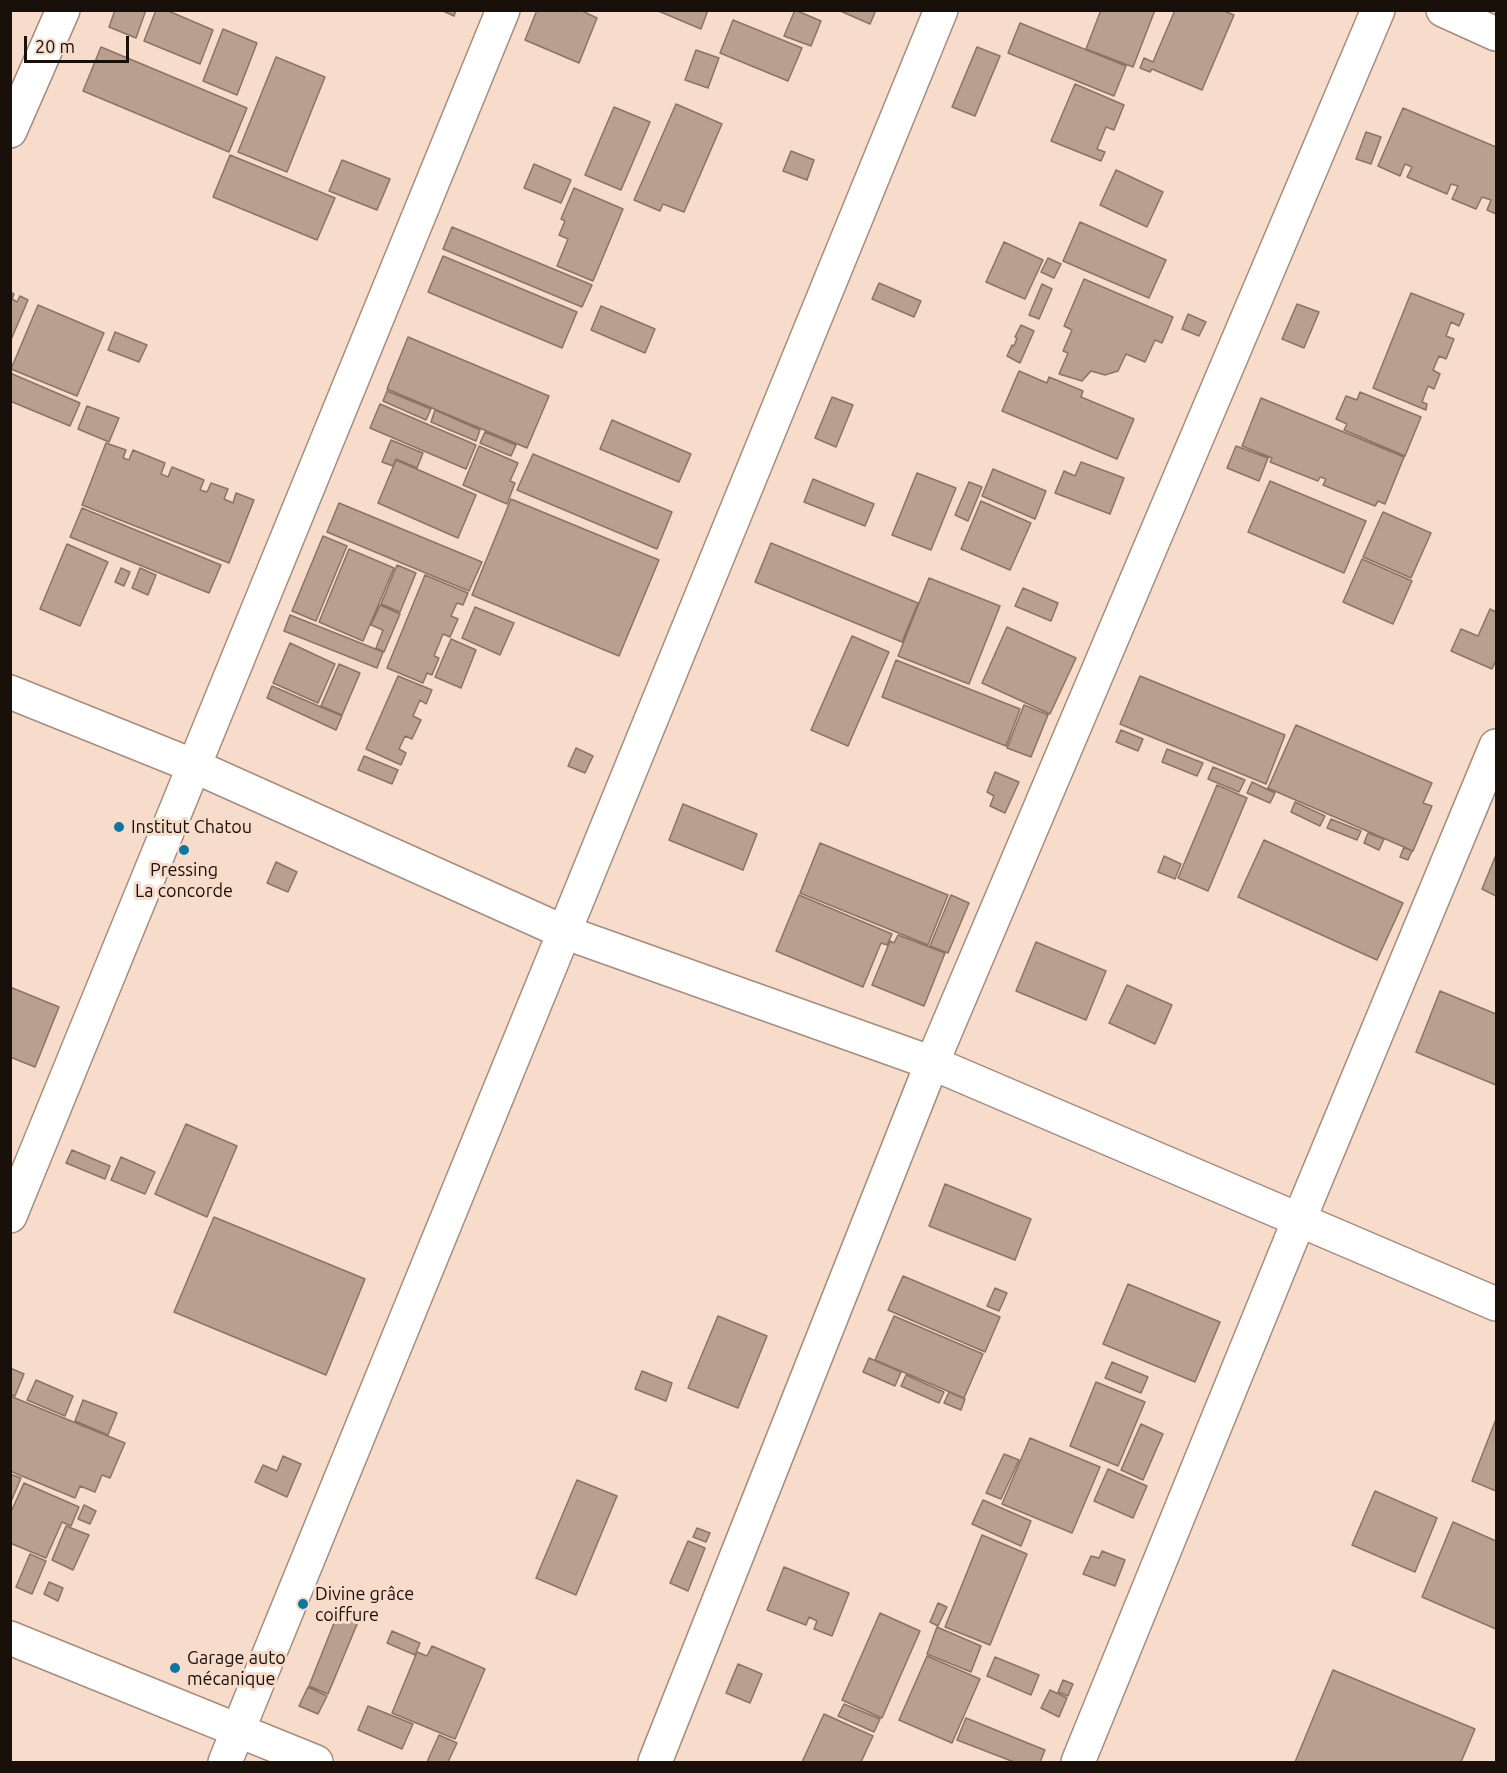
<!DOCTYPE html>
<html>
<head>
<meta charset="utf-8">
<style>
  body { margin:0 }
  #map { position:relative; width:1507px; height:1773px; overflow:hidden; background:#f8dccb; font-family:Ubuntu,sans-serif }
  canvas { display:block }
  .frame { position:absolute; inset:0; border:12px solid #19100a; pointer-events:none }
  .scale { position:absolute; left:24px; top:36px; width:105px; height:27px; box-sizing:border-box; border:3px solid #19100a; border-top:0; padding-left:8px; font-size:18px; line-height:21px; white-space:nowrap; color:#19100a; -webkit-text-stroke:4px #f8dccb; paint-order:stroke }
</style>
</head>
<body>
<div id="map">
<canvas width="1507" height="1773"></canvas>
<div class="frame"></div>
<div class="scale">20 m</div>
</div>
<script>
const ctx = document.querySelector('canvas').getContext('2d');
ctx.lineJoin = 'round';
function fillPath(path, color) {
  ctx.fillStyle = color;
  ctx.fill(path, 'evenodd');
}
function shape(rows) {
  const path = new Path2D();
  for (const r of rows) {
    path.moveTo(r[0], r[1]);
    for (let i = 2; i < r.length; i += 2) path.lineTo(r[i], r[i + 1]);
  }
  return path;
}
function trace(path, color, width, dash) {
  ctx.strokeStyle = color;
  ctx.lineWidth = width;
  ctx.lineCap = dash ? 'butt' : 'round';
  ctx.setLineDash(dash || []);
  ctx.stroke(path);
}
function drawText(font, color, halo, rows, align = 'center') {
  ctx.font = font + ' Ubuntu,sans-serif';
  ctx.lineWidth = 6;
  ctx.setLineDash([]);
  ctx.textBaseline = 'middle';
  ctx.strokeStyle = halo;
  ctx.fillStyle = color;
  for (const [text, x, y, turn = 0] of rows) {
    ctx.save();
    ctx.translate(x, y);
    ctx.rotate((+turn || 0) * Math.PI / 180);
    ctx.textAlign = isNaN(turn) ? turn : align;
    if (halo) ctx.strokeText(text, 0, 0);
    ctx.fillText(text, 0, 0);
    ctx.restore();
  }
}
const building = shape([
  [115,10,146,10,136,38,109,27,115,10],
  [156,10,166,10,213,30,200,64,144,41,156,10],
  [441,10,456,10,454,16,441,10],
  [537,10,580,10,597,18,579,63,525,40,537,10],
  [656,10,708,10,701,29,656,10],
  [795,10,821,21,811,46,784,36,795,10],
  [838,10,876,10,870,24,838,10],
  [1101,10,1155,10,1133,67,1086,49,1101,10],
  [1175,10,1222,10,1234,15,1202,90,1152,69,1150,72,1140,68,1144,58,1153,62,1175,10],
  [733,20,802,48,788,81,720,53,733,20],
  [1020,23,1126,66,1114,96,1008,53,1020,23],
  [223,29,257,43,237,95,203,81,223,29],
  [101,47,247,108,229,152,83,91,101,47],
  [977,47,1000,56,975,116,952,107,977,47],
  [696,50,719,58,708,88,685,80,696,50],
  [276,57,325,77,287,172,238,152,276,57],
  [1075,84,1124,105,1114,130,1106,127,1097,149,1105,152,1101,161,1051,141,1075,84],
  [676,104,722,124,684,212,663,204,660,211,634,200,676,104],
  [614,107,650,122,621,190,585,175,614,107],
  [1403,108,1496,147,1496,214,1487,210,1491,200,1482,197,1476,209,1452,199,1458,186,1451,184,1447,194,1407,177,1412,167,1405,164,1400,176,1378,166,1403,108],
  [1366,132,1381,137,1371,164,1356,159,1366,132],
  [791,151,814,160,807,180,783,171,791,151],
  [230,155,335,198,317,240,213,197,230,155],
  [342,160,390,179,377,210,329,191,342,160],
  [534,164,571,180,561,203,524,188,534,164],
  [1116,170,1163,192,1147,227,1100,205,1116,170],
  [574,188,623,209,593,281,557,266,568,239,559,235,565,221,561,219,574,188],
  [1080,222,1166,260,1149,298,1063,261,1080,222],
  [452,227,592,285,582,307,443,249,452,227],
  [1004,242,1043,260,1025,299,986,282,1004,242],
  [443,256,577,312,562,348,428,292,443,256],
  [1048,258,1061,264,1054,278,1041,272,1048,258],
  [1084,279,1173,317,1162,343,1155,340,1145,362,1126,354,1118,371,1105,375,1091,371,1082,381,1059,374,1068,353,1063,351,1072,330,1064,326,1084,279],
  [879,283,921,301,914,317,872,299,879,283],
  [1042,284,1052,289,1039,319,1029,315,1042,284],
  [10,292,14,294,12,299,17,302,20,296,28,300,10,342,10,292],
  [1411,293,1464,314,1459,326,1451,322,1446,336,1454,339,1446,359,1439,356,1433,370,1440,374,1434,389,1428,386,1422,402,1427,404,1426,410,1373,388,1411,293],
  [1297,304,1319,312,1304,348,1282,339,1297,304],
  [38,305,104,333,77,396,11,369,38,305],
  [601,306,655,329,645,353,591,330,601,306],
  [1188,314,1206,322,1199,336,1182,329,1188,314],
  [1021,325,1034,331,1020,363,1007,356,1012,345,1014,346,1017,338,1015,337,1021,325],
  [115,332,147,345,139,362,108,350,115,332],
  [408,337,549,396,527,448,387,389,408,337],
  [1019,371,1047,383,1049,377,1083,391,1081,397,1134,419,1117,459,1002,411,1019,371],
  [10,373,80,403,70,426,10,401,10,373],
  [387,391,431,409,426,420,383,401,387,391],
  [1360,392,1421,417,1405,456,1344,430,1347,424,1336,419,1346,396,1357,400,1360,392],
  [832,397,853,405,836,447,815,438,832,397],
  [1261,398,1404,457,1385,504,1378,501,1375,506,1323,485,1326,479,1320,477,1318,481,1270,462,1272,458,1242,446,1261,398],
  [380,404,476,445,466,469,370,428,380,404],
  [87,406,119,418,109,442,78,429,87,406],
  [435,410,480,430,476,441,431,422,435,410],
  [612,420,691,454,679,482,600,449,612,420],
  [485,432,516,445,511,456,480,443,485,432],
  [391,440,423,453,417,468,396,459,393,466,382,462,391,440],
  [106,443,126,450,123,458,129,460,133,450,165,463,161,474,168,477,172,467,204,480,200,490,207,492,211,483,228,489,224,499,233,503,236,493,254,500,229,563,82,505,106,443],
  [479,446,518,463,510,481,515,483,507,504,463,485,479,446],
  [1236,446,1268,458,1259,481,1227,468,1236,446],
  [533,454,672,512,657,549,517,490,533,454],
  [396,460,476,495,458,538,378,503,396,460],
  [1081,462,1124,478,1110,514,1055,493,1064,471,1075,476,1081,462],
  [993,469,1046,491,1035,519,982,496,993,469],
  [917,473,956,488,931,550,892,535,917,473],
  [813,479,874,504,865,526,804,502,813,479],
  [1270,481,1366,521,1344,573,1248,532,1270,481],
  [969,482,982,487,968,521,955,515,969,482],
  [511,499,659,560,619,656,472,595,511,499],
  [981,501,1031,523,1010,570,961,549,981,501],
  [339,503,482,562,469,591,327,532,339,503],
  [82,508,221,565,209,593,70,537,82,508],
  [1383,512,1431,533,1411,578,1363,557,1383,512],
  [323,536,347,546,316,621,292,611,323,536],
  [771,543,918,603,902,642,755,582,771,543],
  [67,544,108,562,80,626,40,609,67,544],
  [349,549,394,568,363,641,319,622,349,549],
  [1362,559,1412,581,1393,624,1343,602,1362,559],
  [397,565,416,573,400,612,381,604,397,565],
  [121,568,130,572,124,586,115,582,121,568],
  [140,568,156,575,148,595,132,588,140,568],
  [425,575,468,593,463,605,457,603,451,616,458,619,450,637,443,634,434,656,439,658,432,675,427,673,423,683,387,668,425,575],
  [929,578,1000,606,969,684,898,656,929,578],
  [1023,588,1058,603,1051,621,1015,606,1023,588],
  [380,605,400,614,384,652,376,648,383,630,371,625,380,605],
  [475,607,514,623,500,655,462,638,475,607],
  [1490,609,1496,612,1496,660,1492,669,1451,651,1461,629,1478,636,1490,609],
  [290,615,383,652,377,668,284,631,290,615],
  [1007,627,1076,658,1050,714,982,683,1007,627],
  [852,636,889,652,848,746,811,730,852,636],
  [451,639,476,650,461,688,435,677,451,639],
  [290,643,335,664,318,703,273,683,290,643],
  [896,660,1020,709,1006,746,882,697,896,660],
  [339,664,360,673,342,715,321,706,339,664],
  [398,676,432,690,426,704,420,700,413,716,421,720,412,739,405,736,399,749,406,753,401,765,366,749,398,676],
  [1140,676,1285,735,1266,784,1120,724,1140,676],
  [272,686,342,716,336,730,267,698,272,686],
  [1024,705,1048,715,1031,757,1007,748,1024,705],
  [1296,725,1432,783,1423,803,1432,806,1413,851,1268,788,1296,725],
  [1121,730,1143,739,1138,751,1116,742,1121,730],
  [576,748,593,756,585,773,568,766,576,748],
  [1167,749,1203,763,1197,776,1162,762,1167,749],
  [364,756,398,770,392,784,358,770,364,756],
  [1213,767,1245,780,1239,792,1208,779,1213,767],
  [995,772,1019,782,1005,813,990,806,994,796,987,792,995,772],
  [1252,782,1275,793,1270,803,1247,793,1252,782],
  [1217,785,1247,798,1208,891,1178,878,1217,785],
  [1295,802,1325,816,1320,826,1291,812,1295,802],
  [683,804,757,834,743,870,669,840,683,804],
  [1331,819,1361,831,1357,840,1327,828,1331,819],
  [1368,833,1384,839,1379,850,1364,843,1368,833],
  [1264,840,1403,903,1377,960,1238,897,1264,840],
  [820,843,948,895,928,945,800,893,820,843],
  [1404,847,1412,851,1408,860,1400,857,1404,847],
  [1496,855,1496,896,1482,889,1496,855],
  [1164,856,1181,864,1175,879,1158,872,1164,856],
  [276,862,297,872,288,892,267,883,276,862],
  [799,895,892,934,887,945,881,943,863,987,776,951,799,895],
  [951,895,969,903,948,953,930,946,951,895],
  [898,935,945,953,924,1006,872,985,890,941,894,943,898,935],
  [1036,942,1106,971,1086,1020,1016,991,1036,942],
  [1127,985,1172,1005,1155,1044,1109,1023,1127,985],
  [10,987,59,1007,35,1067,10,1057,10,987],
  [1440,991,1496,1014,1496,1085,1416,1052,1440,991],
  [186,1124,237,1146,207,1217,155,1194,186,1124],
  [72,1150,110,1166,105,1179,66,1163,72,1150],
  [121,1157,155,1172,145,1194,111,1180,121,1157],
  [945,1184,1031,1219,1015,1260,929,1226,945,1184],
  [214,1217,365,1279,326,1375,174,1312,214,1217],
  [903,1276,1000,1317,985,1352,888,1310,903,1276],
  [1128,1284,1220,1322,1195,1382,1103,1344,1128,1284],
  [995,1288,1007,1293,999,1311,987,1306,995,1288],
  [718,1316,767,1336,738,1408,688,1388,718,1316],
  [894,1316,983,1354,964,1398,875,1360,894,1316],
  [869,1358,901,1372,895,1386,863,1372,869,1358],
  [1112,1362,1148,1377,1141,1393,1105,1378,1112,1362],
  [10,1368,24,1374,15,1396,10,1394,10,1368],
  [642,1371,672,1383,666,1401,635,1389,642,1371],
  [906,1375,944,1392,939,1403,901,1386,906,1375],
  [36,1380,73,1396,65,1416,27,1400,36,1380],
  [1096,1382,1145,1402,1118,1466,1070,1446,1096,1382],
  [949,1392,965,1399,961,1410,944,1403,949,1392],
  [10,1396,125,1443,110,1478,102,1475,95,1492,80,1486,75,1498,10,1471,10,1396],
  [83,1400,117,1413,108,1435,75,1421,83,1400],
  [1496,1419,1496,1491,1472,1481,1496,1419],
  [1141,1424,1163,1434,1143,1480,1121,1470,1141,1424],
  [1030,1438,1100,1467,1072,1533,1002,1504,1030,1438],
  [1004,1454,1019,1460,1001,1499,986,1493,1004,1454],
  [283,1456,301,1464,287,1497,255,1482,263,1465,277,1471,283,1456],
  [1108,1469,1147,1486,1133,1518,1094,1501,1108,1469],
  [10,1474,21,1478,10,1504,10,1474],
  [577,1480,617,1496,576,1595,536,1578,577,1480],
  [24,1483,79,1507,71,1526,62,1522,46,1558,10,1543,10,1514,24,1483],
  [1375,1491,1437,1518,1415,1572,1352,1545,1375,1491],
  [983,1500,1031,1521,1021,1546,972,1524,983,1500],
  [84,1505,96,1511,90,1524,78,1519,84,1505],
  [1453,1522,1496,1541,1496,1629,1422,1597,1453,1522],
  [66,1526,89,1535,73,1570,52,1560,66,1526],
  [697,1528,710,1533,706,1542,693,1537,697,1528],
  [982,1535,1027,1554,990,1645,945,1627,982,1535],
  [688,1541,705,1548,688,1591,670,1583,688,1541],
  [1102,1551,1125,1560,1115,1586,1083,1574,1091,1556,1099,1558,1102,1551],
  [30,1554,46,1561,32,1594,16,1587,30,1554],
  [784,1567,849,1593,832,1636,814,1629,817,1621,809,1617,806,1625,767,1610,784,1567],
  [49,1582,63,1588,58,1601,44,1594,49,1582],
  [938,1603,947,1607,938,1626,930,1622,938,1603],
  [338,1613,358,1622,328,1694,309,1686,338,1613],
  [880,1613,920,1631,882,1718,842,1700,880,1613],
  [937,1627,981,1646,971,1672,927,1654,937,1627],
  [392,1631,420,1643,415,1655,387,1643,392,1631],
  [432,1646,485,1669,455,1739,392,1713,417,1652,427,1656,432,1646],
  [927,1656,980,1679,952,1743,899,1720,927,1656],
  [995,1657,1039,1675,1031,1695,987,1676,995,1657],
  [738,1664,762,1674,750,1703,726,1693,738,1664],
  [1333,1670,1475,1729,1461,1762,1295,1762,1333,1670],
  [1063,1680,1073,1684,1068,1696,1058,1692,1063,1680],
  [308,1687,327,1696,318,1714,299,1706,308,1687],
  [1050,1690,1067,1698,1059,1717,1041,1708,1050,1690],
  [844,1704,880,1719,874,1732,838,1716,844,1704],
  [368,1706,413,1724,402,1749,358,1730,368,1706],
  [824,1714,873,1736,861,1762,802,1762,824,1714],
  [966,1718,1045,1750,1040,1762,1014,1762,957,1740,966,1718],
  [439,1735,457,1743,448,1762,427,1762,439,1735]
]);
const minor = shape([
  [1443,10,1496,34],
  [10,131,63,10],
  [10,692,194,766,564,932,932,1063,1496,1304],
  [10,1216,503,10],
  [10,1638,316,1762],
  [225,1762,941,10],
  [655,1762,932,1063,1378,10],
  [1078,1762,1299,1220,1496,746]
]);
const markers = [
  [119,827,6,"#0d76a1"],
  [184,850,6,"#0d76a1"],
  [303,1604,6,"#0d76a1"],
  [175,1668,6,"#0d76a1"]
];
const poiNames = [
  ["Institut Chatou",131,827],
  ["Pressing",184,870,"center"],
  ["La concorde",184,891,"center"],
  ["Divine grâce",315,1594],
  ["coiffure",315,1615],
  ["Garage auto",187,1658],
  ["mécanique",187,1679]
];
fillPath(building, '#b99f8e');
trace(building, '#8c7364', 1.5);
trace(minor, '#a58c7c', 36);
trace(minor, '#fff', 33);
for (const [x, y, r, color] of markers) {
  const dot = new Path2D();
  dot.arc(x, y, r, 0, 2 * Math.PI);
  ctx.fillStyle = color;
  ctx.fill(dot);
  trace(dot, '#f8dccb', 2);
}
drawText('18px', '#19100a', '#f8dccb', poiNames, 'left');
</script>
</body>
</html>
